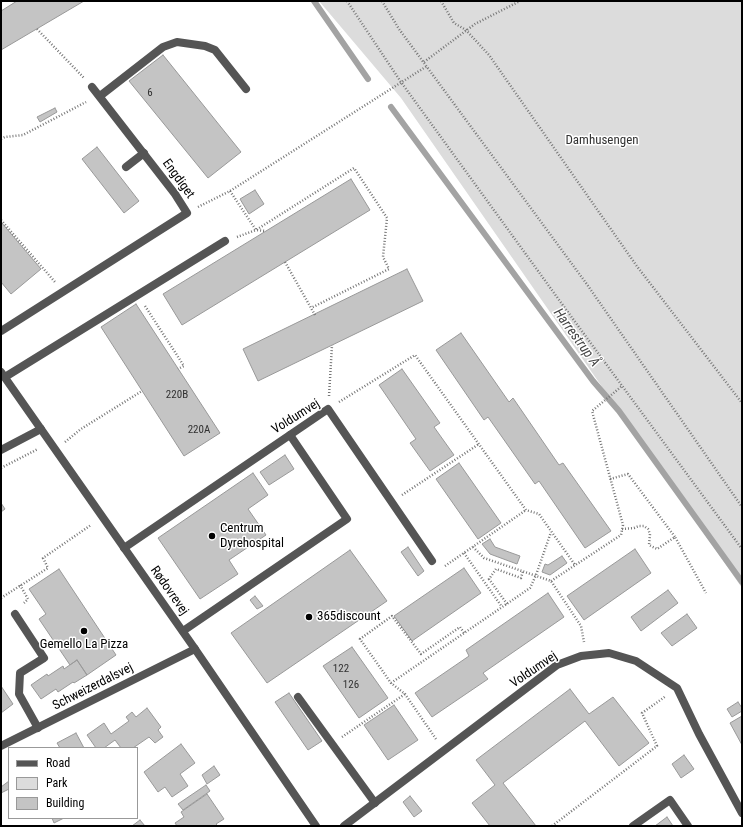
<!DOCTYPE html>
<html>
<head>
<meta charset="utf-8">
<style>
  body { margin:0 }
  #map { position:relative; width:743px; height:827px; overflow:hidden; background:#fff; font-family:"Roboto Condensed",sans-serif }
  canvas { display:block }
  .frame { position:absolute; inset:0; border:2px solid #000; pointer-events:none }
  .legend { position:absolute; left:8px; top:747px; width:130px; height:72px; box-sizing:border-box; background:#fff; border:1px solid #999; margin:0; padding:5px 7px; list-style:none; font-size:12px; color:#000 }
  .legend li { display:flex; align-items:center; gap:8px; height:20px }
  .legend b { width:20px; border:1px solid #999 }
</style>
</head>
<body>
<div id="map">
<canvas width="743" height="827"></canvas>
<div class="frame"></div>
<ul class="legend">
<li><b style="height:5px;background:#555"></b>Road</li>
<li><b style="height:11px;background:#dcdcdc"></b>Park</li>
<li><b style="height:11px;background:#c4c4c4"></b>Building</li>
</ul>
</div>
<script>
const ctx = document.querySelector('canvas').getContext('2d');
ctx.lineJoin = 'round';
function fillPath(path, color) {
  ctx.fillStyle = color;
  ctx.fill(path, 'evenodd');
}
function shape(rows) {
  const path = new Path2D();
  for (const r of rows) {
    path.moveTo(r[0], r[1]);
    for (let i = 2; i < r.length; i += 2) path.lineTo(r[i], r[i + 1]);
  }
  return path;
}
function trace(path, color, width, dash) {
  ctx.strokeStyle = color;
  ctx.lineWidth = width;
  ctx.lineCap = dash ? 'butt' : 'round';
  ctx.setLineDash(dash || []);
  ctx.stroke(path);
}
function drawText(font, color, halo, rows, align = 'center') {
  ctx.font = font + ' "Roboto Condensed",sans-serif';
  ctx.lineWidth = 3;
  ctx.setLineDash([]);
  ctx.textBaseline = 'middle';
  ctx.strokeStyle = halo;
  ctx.fillStyle = color;
  for (const [text, x, y, turn = 0] of rows) {
    ctx.save();
    ctx.translate(x, y);
    ctx.rotate((+turn || 0) * Math.PI / 180);
    ctx.textAlign = isNaN(turn) ? turn : align;
    if (halo) ctx.strokeText(text, 0, 0);
    ctx.fillText(text, 0, 0);
    ctx.restore();
  }
}
const green = shape([
  [319,1,742,1,742,588,401,98]
]);
const stream = shape([
  [314,1,368,79],
  [391,107,593,381,619,411,742,582]
]);
const building = shape([
  [17,1,84,1,1,50,1,11,17,1],
  [163,55,241,152,208,178,129,81,163,55],
  [55,108,57,112,40,122,37,117,55,108],
  [97,147,139,201,124,213,82,159,97,147],
  [351,179,370,210,182,325,163,294,351,179],
  [255,190,264,204,249,214,240,199,255,190],
  [1,222,41,269,11,294,1,282,1,222],
  [407,269,423,301,258,381,243,349,407,269],
  [136,304,220,433,184,456,101,327,136,304],
  [461,333,509,402,513,398,559,465,563,463,611,531,585,548,539,481,535,484,488,417,484,420,436,350,461,333],
  [402,369,440,423,434,427,454,455,430,471,410,443,416,439,379,385,402,369],
  [285,455,294,469,269,485,260,472,285,455],
  [459,463,501,523,478,539,436,479,459,463],
  [253,473,268,495,248,509,266,535,229,560,238,574,200,599,158,538,253,473],
  [1,503,5,509,1,512,1,503],
  [490,539,495,547,520,556,517,564,490,554,482,544,490,539],
  [408,547,424,571,418,576,401,552,408,547],
  [635,549,651,573,584,620,567,596,635,549],
  [350,550,387,601,267,683,231,633,350,550],
  [562,556,567,563,550,575,542,572,545,564,548,565,562,556],
  [464,568,481,593,412,641,394,616,464,568],
  [59,569,116,655,87,675,77,660,70,665,39,619,46,614,29,589,59,569],
  [668,590,678,603,641,631,631,617,668,590],
  [548,593,564,617,483,673,488,679,432,717,415,693,469,656,466,650,548,593],
  [255,596,263,606,257,609,250,600,255,596],
  [687,614,697,628,672,646,661,633,687,614],
  [352,647,388,698,359,718,323,666,352,647],
  [77,660,87,675,74,683,73,682,58,692,56,689,41,699,31,685,47,674,48,676,63,666,64,669,77,660],
  [1,686,13,704,1,713,1,686],
  [570,689,589,714,613,697,649,743,619,766,585,721,503,783,536,826,490,826,472,803,495,785,476,760,570,689],
  [289,693,322,741,308,750,275,702,289,693],
  [738,702,742,708,742,711,732,717,727,709,738,702],
  [394,705,418,740,388,760,364,725,394,705],
  [147,708,161,727,158,730,163,737,155,743,149,737,133,748,121,748,115,740,104,748,96,748,87,735,104,723,111,734,129,721,126,717,132,712,136,717,147,708],
  [742,716,742,745,730,723,742,716],
  [76,733,84,748,60,748,57,743,76,733],
  [181,744,195,763,180,774,188,786,172,797,165,787,158,792,144,772,181,744],
  [684,755,694,769,681,778,672,764,684,755],
  [214,766,220,775,207,784,202,775,214,766],
  [9,781,9,789,1,793,1,787,9,781],
  [206,785,210,791,183,810,178,804,206,785],
  [207,794,224,819,216,824,218,826,177,826,175,823,184,817,181,812,207,794],
  [410,796,422,811,414,817,403,802,410,796],
  [667,817,673,826,655,826,667,817],
  [52,818,64,818,54,823,52,818],
  [140,820,145,826,132,826,140,820]
]);
const path = shape([
  [16,1,16,2],
  [347,1,401,82,562,304,742,549],
  [382,1,399,29,586,283,742,507],
  [441,1,454,23,466,30,489,55,636,265,742,403],
  [37,29,84,78],
  [424,62,475,24,520,1],
  [1,139,5,137,23,135,86,102],
  [230,191,256,230,266,231],
  [198,207,230,191,427,66],
  [1,220,55,282],
  [237,237,256,230,354,168,387,218,383,257,389,269,311,308],
  [285,262,315,315],
  [145,306,184,366,178,369],
  [329,396,332,345],
  [339,402,415,355,526,510,539,514,575,565],
  [65,442,81,429,142,391],
  [1,468,38,449],
  [610,479,628,474,675,537],
  [402,495,479,444],
  [622,529,634,528,639,526,644,526,648,529,650,534,649,545,657,549,675,537,706,593],
  [473,547,484,558,551,581,581,626,584,642],
  [464,553,502,607],
  [445,566,526,510],
  [551,581,621,535,623,525,592,411,622,386],
  [20,585,28,599,24,603],
  [1,598,48,568,43,558,91,525],
  [507,604,489,579,496,569,521,578,523,571],
  [391,683,530,588,536,575,551,532],
  [342,737,405,694],
  [436,739,405,694,391,683,360,639,392,616,421,654,460,627,464,633],
  [552,826,657,746,642,713,666,696]
]);
const service = shape([
  [100,96,163,47,177,42,205,46,215,50,246,89],
  [126,167,144,153],
  [5,377,225,241],
  [15,614,44,658,20,673,19,694,38,728],
  [183,631,347,519,290,435],
  [298,697,375,803],
  [633,826,670,800,688,826]
]);
const minor = shape([
  [1,331,187,213,175,194,92,87],
  [1,450,41,429],
  [124,548,328,409,432,561],
  [1,746,195,649],
  [344,826,557,665,581,656,609,653,636,661,677,688,699,734,742,813]
]);
const tertiary = shape([
  [1,372,195,649,316,826]
]);
const markers = [
  [212,536,4,"#000"],
  [309,617,4,"#000"],
  [84,631,4,"#000"]
];
const numberNames = [
  ["6",150,93],
  ["220B",177,395],
  ["220A",199,430],
  ["122",341,669],
  ["126",351,685]
];
const parkNames = [
  ["Damhusengen",602,141]
];
const streetNames = [
  ["Engdiget",178,179,54],
  ["Voldumvej",296,417,-32],
  ["Rødovrevej",169,591,55],
  ["Voldumvej",534,670,-34],
  ["Schweizerdalsvej",93,687,-27]
];
const poiNames = [
  ["Centrum",220,529],
  ["Dyrehospital",220,544],
  ["365discount",317,617],
  ["Gemello La Pizza",84,645,"center"]
];
const waterNames = [
  ["Harrestrup Å",576,338,54]
];
fillPath(green, '#dcdcdc');
trace(stream, '#a3a3a3', 6);
fillPath(building, '#c4c4c4');
trace(building, '#999', 1);
trace(path, '#777', 2.5, [1, 2]);
trace(service, '#555', 8);
trace(minor, '#555', 8);
trace(tertiary, '#555', 8);
for (const [x, y, r, color] of markers) {
  const dot = new Path2D();
  dot.arc(x, y, r, 0, 2 * Math.PI);
  ctx.fillStyle = color;
  ctx.fill(dot);
  trace(dot, '#fff', 1.5);
}
drawText('11px', '#313131', null, numberNames);
drawText('13px', '#333', '#fff', parkNames);
drawText('13px', '#000', '#fff', streetNames);
drawText('13px', '#000', '#fff', poiNames, 'left');
drawText('italic 14px', '#444', '#fff', waterNames);
</script>
</body>
</html>
